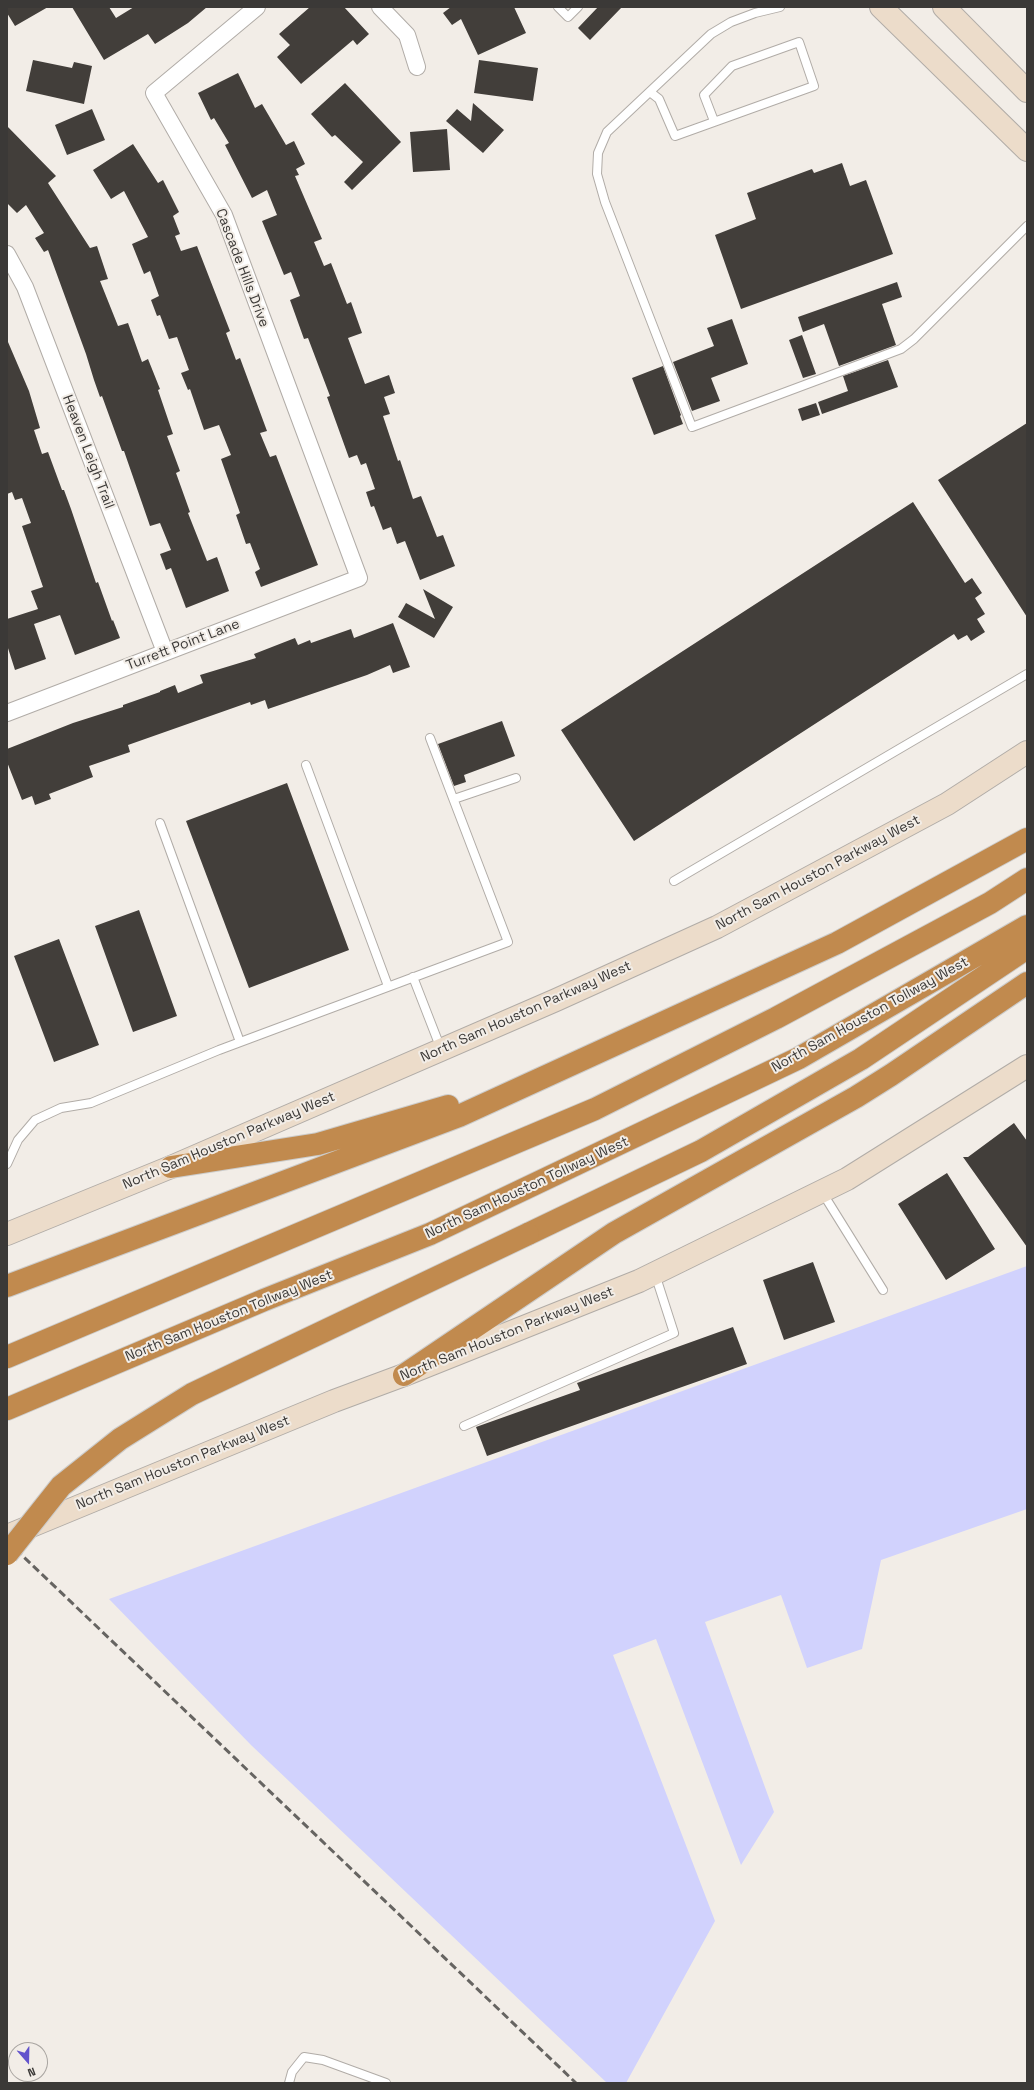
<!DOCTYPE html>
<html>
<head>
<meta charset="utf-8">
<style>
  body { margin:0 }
  #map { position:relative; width:1034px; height:2090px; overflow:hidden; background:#f2ede7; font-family:"Space Grotesk",sans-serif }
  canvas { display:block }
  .frame { position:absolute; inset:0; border:8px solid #3b3937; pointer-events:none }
  .north { position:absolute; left:8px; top:2042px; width:40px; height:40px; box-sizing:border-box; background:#f2ede7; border:1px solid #a9a5a1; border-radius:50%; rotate:160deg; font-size:11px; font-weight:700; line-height:16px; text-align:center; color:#3b3937 }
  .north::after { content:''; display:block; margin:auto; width:14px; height:18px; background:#6253cc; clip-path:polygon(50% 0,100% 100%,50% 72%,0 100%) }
</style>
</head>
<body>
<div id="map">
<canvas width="1034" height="2090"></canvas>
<div class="frame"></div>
<div class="north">N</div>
</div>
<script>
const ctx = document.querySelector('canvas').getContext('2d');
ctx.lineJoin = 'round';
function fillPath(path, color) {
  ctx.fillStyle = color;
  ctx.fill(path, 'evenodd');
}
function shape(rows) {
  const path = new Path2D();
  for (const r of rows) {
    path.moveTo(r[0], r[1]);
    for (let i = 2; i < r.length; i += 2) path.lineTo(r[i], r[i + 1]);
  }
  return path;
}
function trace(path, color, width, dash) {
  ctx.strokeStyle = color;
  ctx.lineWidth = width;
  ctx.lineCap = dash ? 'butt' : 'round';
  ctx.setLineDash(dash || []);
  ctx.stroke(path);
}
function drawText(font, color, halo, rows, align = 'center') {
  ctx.font = font + ' "Space Grotesk",sans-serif';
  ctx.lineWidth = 4;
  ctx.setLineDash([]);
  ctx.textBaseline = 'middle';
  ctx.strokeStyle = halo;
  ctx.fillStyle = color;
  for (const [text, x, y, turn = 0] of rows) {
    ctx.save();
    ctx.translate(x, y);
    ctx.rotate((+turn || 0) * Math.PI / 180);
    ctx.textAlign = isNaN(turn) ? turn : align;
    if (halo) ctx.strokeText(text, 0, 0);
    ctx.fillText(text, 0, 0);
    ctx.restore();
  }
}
const green = shape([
  [1027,1266,1027,1509,881,1560,862,1649,807,1668,781,1595,705,1622,774,1812,741,1865,656,1639,613,1655,715,1921,626,2083,607,2083,251,1745,109,1599]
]);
const building = shape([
  [7,7,48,7,15,26,7,13],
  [72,7,109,7,116,18,134,7,207,7,188,23,155,44,148,34,104,60],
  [310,7,344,7,369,34,357,45,353,40,301,84,277,57,290,45,279,34],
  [451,7,514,7,526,33,478,55,461,19,452,25,443,13],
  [598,7,622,7,590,40,578,28],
  [33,60,72,68,74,62,92,66,84,104,26,91],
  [479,60,538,68,533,101,474,93],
  [238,73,255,108,262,104,286,145,294,141,305,164,296,169,299,175,295,176,322,239,314,242,324,266,331,263,347,304,351,302,362,333,348,338,365,384,389,375,395,393,384,397,390,414,383,416,398,461,400,460,413,499,421,496,437,537,443,535,455,566,420,580,405,541,397,544,391,527,383,530,374,506,371,507,366,492,375,489,366,463,361,465,357,455,349,458,327,397,330,396,308,338,304,339,290,300,300,296,291,272,284,275,262,221,277,215,267,190,252,198,225,145,229,143,214,118,211,120,198,93],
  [345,83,401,142,352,190,344,182,363,162,335,135,332,137,311,114],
  [473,103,504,130,483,153,446,121,457,109,471,121],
  [92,109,105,140,67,155,55,125],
  [7,126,56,176,48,183,90,248,97,246,108,279,100,281,118,326,128,323,142,362,148,359,160,389,158,390,173,434,167,436,180,471,176,473,190,512,188,513,207,561,217,557,229,591,186,608,171,568,166,570,160,554,171,550,160,523,150,526,124,451,122,451,102,396,100,397,94,380,86,354,48,250,44,252,35,238,44,233,26,205,17,213,7,203],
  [447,129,450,170,413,172,410,132],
  [133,144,158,183,163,180,179,212,173,216,180,234,175,236,181,251,197,246,230,331,226,333,236,360,240,358,267,431,260,433,270,457,276,455,318,565,261,587,255,572,260,569,250,543,246,544,236,515,240,513,221,459,231,455,219,425,204,430,190,389,188,390,181,373,189,370,177,337,169,339,160,315,157,316,151,300,159,296,150,271,144,274,132,244,148,237,124,191,111,199,93,170],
  [842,163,850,186,866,180,893,254,741,309,715,235,756,219,747,193,812,169,814,173],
  [897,282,902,297,882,304,896,345,839,366,824,324,803,332,798,317],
  [732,319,748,364,711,378,720,401,692,411,673,362,714,346,707,328],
  [802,335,816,374,803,378,789,340],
  [8,342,29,391,40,428,34,430,42,454,48,452,62,490,64,490,71,509,96,583,98,582,112,621,113,620,120,638,75,655,60,615,34,624,46,659,15,670,7,645,7,619,38,609,31,591,43,587,22,526,31,523,22,498,15,500,12,492,7,494],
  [888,360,898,387,822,414,818,402,848,391,843,376],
  [663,366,681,415,680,416,683,424,654,435,632,378],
  [816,403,820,415,802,421,798,409],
  [1027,423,1027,617,938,480],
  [913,502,965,583,972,578,982,593,975,598,985,614,977,619,985,632,971,641,967,635,958,640,954,634,634,841,561,730],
  [423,589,453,607,434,638,398,617,406,603,435,619],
  [393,623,410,667,393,673,390,665,367,675,268,709,265,700,251,705,250,702,128,745,130,752,89,766,93,777,49,794,51,799,35,805,32,796,22,800,7,762,7,749,73,723,123,707,123,705,160,692,160,691,175,685,178,693,203,683,200,675,256,658,254,654,295,638,298,645,310,640,311,643,351,629,354,638],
  [502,721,515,756,464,775,466,782,454,786,438,744],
  [287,783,349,950,249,988,186,821],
  [139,910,177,1016,133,1032,95,926],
  [59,939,99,1045,54,1062,14,956],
  [1014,1123,1027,1141,1027,1247,963,1157,968,1157],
  [947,1173,995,1249,946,1280,898,1204],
  [813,1262,835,1322,784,1340,763,1280],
  [733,1327,747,1364,487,1456,476,1427,580,1390,577,1383]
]);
const lane = shape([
  [558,7,568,17,578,7],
  [780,7,755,13,731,22,711,34,607,132,598,153,597,174,605,202,692,427,901,349,914,339,1027,226],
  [650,92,659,99,675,136,814,86,799,42,732,66,704,95,714,121],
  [306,765,388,986],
  [454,799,516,778],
  [160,823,240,1042],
  [674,881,1027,674],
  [413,977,441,1049],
  [7,1164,18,1140,35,1120,61,1108,91,1103,219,1050,508,942,430,738],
  [822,1192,883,1290],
  [464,1426,674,1333,655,1274],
  [289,2083,292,2072,304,2057,323,2060,386,2083]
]);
const street = shape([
  [380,7,407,35,417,67],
  [7,254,25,287,165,652],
  [7,713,359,578,224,215,154,93,257,7]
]);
const secondary = shape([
  [881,7,1027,150],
  [944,7,1027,91],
  [7,1234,171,1167,556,1000,717,927,947,804,1027,752],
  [7,1536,334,1401,404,1375,639,1281,847,1179,1027,1066]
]);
const highway = shape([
  [171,1167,318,1144,448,1106],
  [528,1234,701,1151,861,1059,1027,948],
  [7,1286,459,1116,837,943,1027,839],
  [7,1357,595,1109,776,1018,990,903,1027,879],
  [404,1375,614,1233,856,1097,891,1075,1027,983],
  [7,1409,264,1300,430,1234,799,1058,1027,926]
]);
const rail = shape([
  [7,1541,576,2083]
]);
const highwayBridge = shape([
  [7,1554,61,1486,120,1439,192,1394,528,1234]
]);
const streetNames = [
  ["Cascade Hills Drive",242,268,69],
  ["Heaven Leigh Trail",88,452,69],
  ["Turrett Point Lane",183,645,-21],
  ["North Sam Houston Parkway West",818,873,-28],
  ["North Sam Houston Parkway West",526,1012,-24],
  ["North Sam Houston Tollway West",870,1015,-29],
  ["North Sam Houston Parkway West",229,1141,-23],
  ["North Sam Houston Tollway West",527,1188,-25],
  ["North Sam Houston Tollway West",229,1316,-22],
  ["North Sam Houston Parkway West",507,1334,-22],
  ["North Sam Houston Parkway West",183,1463,-22]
];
fillPath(green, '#d1d2fd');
fillPath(building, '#423e3a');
trace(lane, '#b1aca7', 10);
trace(street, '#b1aca7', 18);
trace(secondary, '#b1aca7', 24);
trace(highway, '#cccccb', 24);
trace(lane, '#fff', 8);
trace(street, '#fff', 16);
trace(secondary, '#ecdcca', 22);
trace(highway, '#c18a4e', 22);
trace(rail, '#666461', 3, [8, 4]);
trace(highwayBridge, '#cccccb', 24, []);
trace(highwayBridge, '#c18a4e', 22);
drawText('14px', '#3b3937', '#f2ede7', streetNames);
</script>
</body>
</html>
